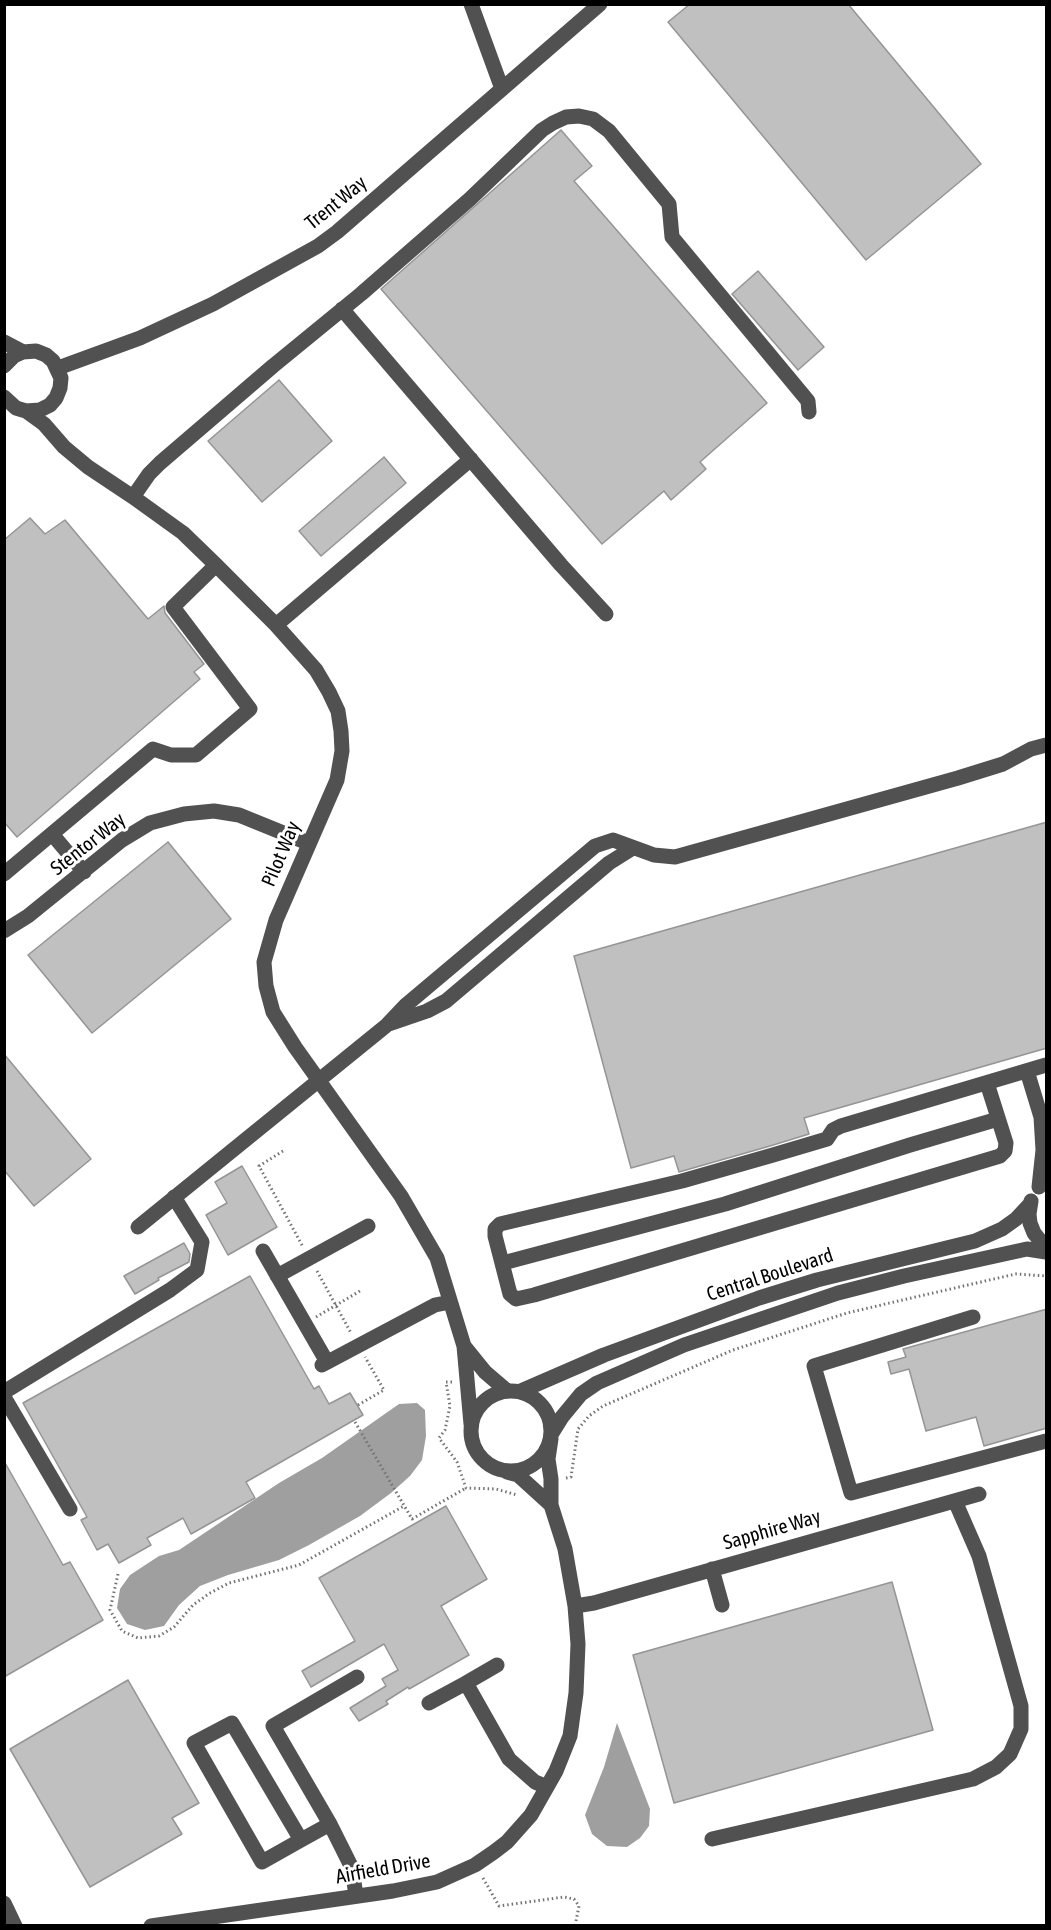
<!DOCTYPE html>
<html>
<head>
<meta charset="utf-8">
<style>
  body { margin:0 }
  #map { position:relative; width:1051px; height:1930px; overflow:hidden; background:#fff; font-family:"Asap Condensed",sans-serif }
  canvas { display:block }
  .frame { position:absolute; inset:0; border:6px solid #000; pointer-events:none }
</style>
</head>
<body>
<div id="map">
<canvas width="1051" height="1930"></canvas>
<div class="frame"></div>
</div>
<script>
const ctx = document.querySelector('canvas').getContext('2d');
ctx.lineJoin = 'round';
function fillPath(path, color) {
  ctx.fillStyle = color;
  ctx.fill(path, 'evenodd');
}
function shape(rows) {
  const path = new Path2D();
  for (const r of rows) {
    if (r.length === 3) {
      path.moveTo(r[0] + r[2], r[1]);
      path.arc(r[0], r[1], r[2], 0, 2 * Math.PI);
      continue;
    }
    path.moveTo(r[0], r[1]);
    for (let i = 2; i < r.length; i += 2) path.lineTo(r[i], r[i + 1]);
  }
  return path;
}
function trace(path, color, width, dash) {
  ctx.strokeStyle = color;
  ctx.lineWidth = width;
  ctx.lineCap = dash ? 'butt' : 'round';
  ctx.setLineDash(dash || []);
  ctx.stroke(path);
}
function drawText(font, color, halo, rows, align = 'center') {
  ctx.font = font + ' "Asap Condensed",sans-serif';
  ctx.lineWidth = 6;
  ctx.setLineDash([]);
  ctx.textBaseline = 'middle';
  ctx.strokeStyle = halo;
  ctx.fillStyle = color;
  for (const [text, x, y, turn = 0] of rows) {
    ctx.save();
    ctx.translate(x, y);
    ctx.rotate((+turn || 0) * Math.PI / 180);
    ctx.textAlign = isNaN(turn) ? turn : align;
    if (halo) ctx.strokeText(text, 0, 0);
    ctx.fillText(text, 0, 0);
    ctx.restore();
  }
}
const water = shape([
  [417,1403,425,1410,426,1436,422,1460,410,1476,391,1493,360,1516,309,1545,279,1560,228,1575,200,1586,179,1605,164,1626,145,1630,127,1624,117,1608,120,1589,130,1575,159,1556,179,1550,197,1538,279,1483,322,1458,399,1404],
  [617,1723,650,1809,649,1826,640,1838,627,1847,607,1846,592,1834,585,1815,604,1767]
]);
const building = shape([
  [690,4,848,4,981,164,866,260,668,22,690,4],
  [561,130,592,166,574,181,767,403,700,462,706,469,671,500,664,491,602,544,381,289,561,130],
  [758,271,824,347,798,370,732,294,758,271],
  [279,380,332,441,262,502,208,441,279,380],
  [384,457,406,483,321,556,299,531,384,457],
  [30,518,45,534,65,520,148,619,164,606,165,613,204,664,194,672,200,679,17,837,4,822,4,540,30,518],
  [1047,822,1047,1048,804,1118,809,1134,770,1146,679,1172,674,1156,631,1168,574,956,1047,822],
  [168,842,231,919,92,1033,28,955,168,842],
  [4,1054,91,1159,34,1206,4,1170,4,1054],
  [242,1166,277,1227,228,1255,206,1215,227,1203,215,1182,242,1166],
  [184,1243,190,1254,189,1262,158,1278,159,1280,135,1294,124,1276,184,1243],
  [250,1276,314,1389,319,1386,329,1404,350,1393,363,1415,246,1482,255,1498,191,1534,183,1518,147,1538,151,1545,119,1563,108,1544,97,1550,81,1520,87,1517,23,1403,250,1276],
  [1047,1309,1047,1428,984,1446,976,1417,926,1431,909,1369,891,1374,888,1362,906,1357,903,1349,1047,1309],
  [4,1461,63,1565,70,1562,103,1620,4,1677,4,1461],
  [446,1506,487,1579,441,1606,469,1655,409,1689,408,1687,386,1701,388,1704,359,1721,350,1708,386,1686,382,1679,398,1670,384,1644,311,1687,302,1671,355,1641,319,1578,446,1506],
  [892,1582,933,1730,674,1803,633,1655,892,1582],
  [128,1680,199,1803,172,1818,182,1834,90,1887,10,1749,128,1680]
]);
const path = shape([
  [283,1151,259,1166,303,1247],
  [317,1271,351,1333],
  [316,1317,360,1291],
  [452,1382,446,1382,450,1406,445,1430,439,1438,457,1462,466,1488,496,1489,517,1495],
  [358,1405,384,1390,365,1357],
  [355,1422,412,1519,466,1488],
  [566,1478,571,1477,578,1429,589,1416,603,1406,733,1350,847,1313,924,1295,1016,1274,1046,1276],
  [118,1574,110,1610,122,1631,138,1638,159,1636,174,1627,193,1605,210,1593,229,1583,299,1565,404,1506],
  [483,1878,499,1906,564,1897,574,1899,579,1906,575,1926]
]);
const minor = shape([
  [471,4,502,89],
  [342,309,561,565,606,614],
  [4,342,23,352],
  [4,366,14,356,23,352,36,351,46,355,53,361,61,378,60,388,56,398,50,405,40,410,26,411,16,408,4,397],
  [58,368,140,338,213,304,318,246,337,232,600,4],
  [26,411,44,424,64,447,88,467,133,497,183,533,216,565,276,625,316,670,329,692,338,711,341,731,342,751,337,780,276,920,264,962,266,986,273,1012,295,1047,401,1196,437,1258,464,1346,471,1424],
  [133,497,149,474,160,463,273,366,361,294,470,199,542,130,553,123,566,117,579,116,593,119,609,131,669,204,672,237,808,401,809,412],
  [276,625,471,459],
  [52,834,84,872],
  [4,874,153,749,171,755,196,755,250,709,173,607,216,565],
  [4,931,28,916,122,840,150,823,184,814,214,811,239,815,308,843],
  [389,1024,427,1011,446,1001,609,863,633,848],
  [1027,1071,1041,1117],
  [987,1083,1006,1143,1005,1151,1000,1156,534,1295,516,1299,510,1294,495,1236,495,1229,500,1224,682,1181,773,1155,827,1139,833,1130,841,1126,1046,1065],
  [1039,1187,1043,1150,1041,1117,1046,1125],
  [1031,1201,1029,1214,1030,1223,1034,1233,1046,1248],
  [138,1227,387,1025,406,1005,595,846,613,840,654,855,675,857,958,778,1003,764,1031,749,1046,745],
  [263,1251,327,1362],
  [503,1263,725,1204,910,1145,998,1119],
  [277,1276,368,1226],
  [973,1317,814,1366,851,1493,1046,1441],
  [464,1346,485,1372,506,1390],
  [322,1365,435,1305,450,1302],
  [511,1431,40],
  [521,1391,604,1355,759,1298,817,1280,975,1241,1002,1229,1016,1219,1030,1204],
  [4,1392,170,1290,197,1270,202,1242,174,1197],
  [4,1397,70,1509],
  [552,1433,562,1417,581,1394,597,1383,684,1345,838,1293,904,1276,1027,1249,1046,1252],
  [507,1472,518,1475,551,1505],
  [712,1569,722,1605],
  [575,1606,594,1603,979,1494],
  [466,1683,497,1665],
  [429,1703,466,1683,509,1759,535,1782,547,1787],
  [712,1839,973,1779,996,1767,1010,1754,1021,1729,1021,1706,979,1556,955,1501],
  [301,1840,232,1723,194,1743,262,1862,301,1840,330,1824],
  [356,1896,352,1868,330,1824,273,1726,357,1677],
  [4,1903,15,1926],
  [151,1926,393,1891,437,1882,475,1865,494,1852,507,1842,531,1815,556,1771,570,1736,576,1693,578,1644,575,1606,565,1549,551,1505,551,1479,548,1459,551,1439]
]);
const streetNames = [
  ["Trent Way",336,203,-39],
  ["Stentor Way",88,844,-38],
  ["Pilot Way",281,854,-67],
  ["Central Boulevard",770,1275,-18],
  ["Sapphire Way",772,1530,-16],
  ["Airfield Drive",383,1869,-10]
];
fillPath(water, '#9f9f9f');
fillPath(building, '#c0c0c0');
trace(building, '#959595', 1.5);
trace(path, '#737373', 3, [1.5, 3]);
trace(minor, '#515151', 15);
drawText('20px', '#000', '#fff', streetNames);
</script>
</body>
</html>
